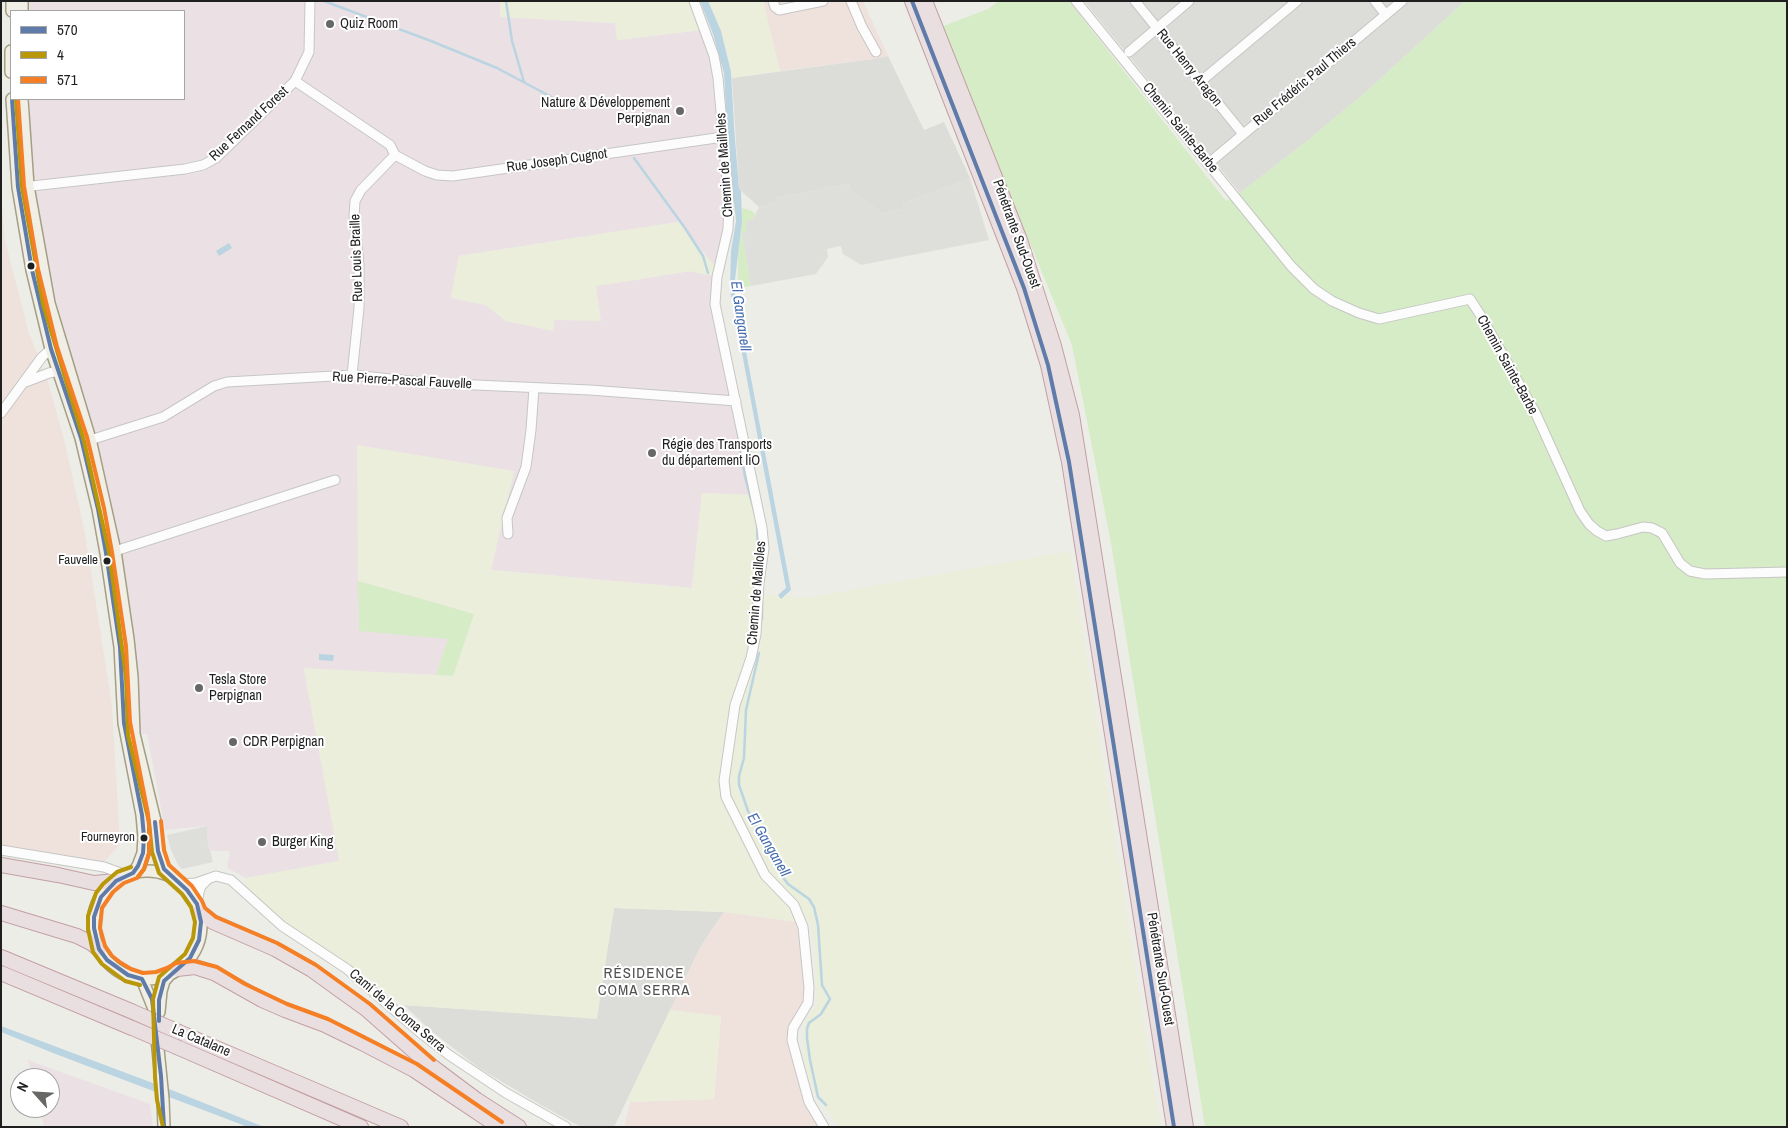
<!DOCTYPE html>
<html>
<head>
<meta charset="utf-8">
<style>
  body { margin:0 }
  #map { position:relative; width:1788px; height:1128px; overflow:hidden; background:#edede8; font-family:"Archivo Narrow",sans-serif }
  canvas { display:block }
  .frame { position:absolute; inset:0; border:2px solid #1f1f1f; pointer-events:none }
  .legend { position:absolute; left:10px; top:10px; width:175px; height:90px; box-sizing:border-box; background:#fff; border:1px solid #a5a5a5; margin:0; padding:6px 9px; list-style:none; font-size:15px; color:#1f1f1f }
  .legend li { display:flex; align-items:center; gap:10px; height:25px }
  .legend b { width:25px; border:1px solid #a5a5a5 }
  .north { position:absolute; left:10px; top:1068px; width:50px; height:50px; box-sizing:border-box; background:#fff; border:1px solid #a5a5a5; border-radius:50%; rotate:296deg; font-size:14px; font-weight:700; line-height:20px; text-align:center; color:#1f1f1f }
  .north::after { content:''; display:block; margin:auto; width:18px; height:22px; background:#676765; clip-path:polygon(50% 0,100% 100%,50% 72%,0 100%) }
</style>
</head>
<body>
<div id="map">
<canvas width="1788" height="1128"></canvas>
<div class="frame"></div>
<ul class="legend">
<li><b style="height:6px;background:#5f7baa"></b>570</li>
<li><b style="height:6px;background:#b89709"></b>4</li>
<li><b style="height:6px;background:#f57f25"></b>571</li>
</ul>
<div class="north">N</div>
</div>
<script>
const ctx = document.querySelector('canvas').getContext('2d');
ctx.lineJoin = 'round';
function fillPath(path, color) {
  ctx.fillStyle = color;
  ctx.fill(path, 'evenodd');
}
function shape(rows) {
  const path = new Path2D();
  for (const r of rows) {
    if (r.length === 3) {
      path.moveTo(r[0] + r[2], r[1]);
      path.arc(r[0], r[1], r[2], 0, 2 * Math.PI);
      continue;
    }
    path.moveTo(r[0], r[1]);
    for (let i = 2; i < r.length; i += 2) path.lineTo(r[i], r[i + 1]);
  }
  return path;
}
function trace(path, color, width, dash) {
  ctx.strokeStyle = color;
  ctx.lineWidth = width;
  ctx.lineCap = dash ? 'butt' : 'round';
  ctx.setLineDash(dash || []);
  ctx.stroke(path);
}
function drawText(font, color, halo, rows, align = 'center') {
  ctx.font = font + ' "Archivo Narrow",sans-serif';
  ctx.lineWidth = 4;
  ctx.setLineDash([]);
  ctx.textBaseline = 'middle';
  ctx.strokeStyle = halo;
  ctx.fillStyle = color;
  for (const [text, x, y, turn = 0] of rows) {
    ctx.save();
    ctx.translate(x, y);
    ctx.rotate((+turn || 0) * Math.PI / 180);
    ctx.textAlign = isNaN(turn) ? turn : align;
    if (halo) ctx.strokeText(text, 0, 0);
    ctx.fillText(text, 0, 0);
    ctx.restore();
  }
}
const residential = shape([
  [1084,1,1465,1,1367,91,1307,141,1240,193],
  [888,56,924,130,944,122,970,178,902,204,902,209,883,214,852,192,849,184,776,198,776,203,759,207,739,189,732,78,873,59],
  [614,908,724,912,701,946,614,1127,581,1127,541,1105,479,1068,430,1030,404,1005,596,1018]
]);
const commercial = shape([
  [763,1,863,1,888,56,873,59,780,71],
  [1,194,5,240,29,333,48,381,65,443,85,533,112,705,120,844,96,871,1,854],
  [724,912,798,922,806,988,805,1002,791,1027,821,1127,624,1127,630,1102,714,1099,721,1017,670,1010,701,946]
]);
const industrial = shape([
  [28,1,500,1,501,17,615,23,618,40,701,30,710,58,714,79,724,198,724,228,716,264,712,263,678,222,459,256,451,298,486,305,506,321,553,330,554,320,596,286,690,271,713,276,732,402,750,495,702,493,692,588,490,570,514,471,449,639,436,675,304,669,340,861,246,878,227,868,230,851,211,851,207,838,207,826,165,830,147,734,141,734,119,551,97,446,52,286,30,159,30,99,184,99,184,11,28,11],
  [28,1060,150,1104,153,1127,44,1127,40,1108,50,1108,50,1078,33,1078]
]);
const farmland = shape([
  [500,1,689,1,701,30,617,40,615,23,500,17],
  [708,1,763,1,780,71,732,78,721,31],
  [678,222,712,263,716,264,713,276,690,271,596,286,601,321,554,320,553,331,506,321,486,305,451,297,459,256],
  [357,445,514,471,491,570,692,588,702,493,751,495,759,529,761,548,753,634,748,657,732,704,721,781,737,828,792,907,798,922,724,912,614,908,597,1019,404,1005,369,979,290,926,246,889,246,878,339,861,304,668,452,676,474,614,358,581],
  [1070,551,1160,1127,840,1127,817,1098,805,1068,803,1035,805,1021,816,1006,815,959,811,923,805,922,767,873,728,796,727,781,737,705,761,594,806,598],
  [670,1010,721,1016,714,1099,626,1102]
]);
const grass = shape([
  [999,1,1069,1,1226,201,1240,193,1307,141,1367,91,1465,1,1787,1,1787,1127,1205,1127,1111,543,1072,345,941,27,988,9],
  [742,208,750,210,755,214,747,232,742,233,751,286,738,288,738,252,742,221],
  [358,581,474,614,453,676,436,675,448,639,359,631]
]);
const parking = shape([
  [970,178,989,240,861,265,843,254,841,246,827,249,828,257,816,274,751,286,742,233,747,232,745,222,753,219,759,207,776,203,776,198,849,184,852,192,883,214,902,209,902,204],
  [207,826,207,838,213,862,182,869,178,865,171,850,167,835]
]);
const water = shape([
  [700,1,708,1,721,31,731,72,734,127,739,189,741,191,742,221,734,288,791,590,781,599,778,595,786,588,730,289,731,251,736,221,727,128,724,73,713,34],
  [229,243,232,248,219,256,216,251],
  [319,654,334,655,333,661,319,660],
  [1,1026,174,1091,264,1127,248,1127,53,1053,1,1032]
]);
const stream = shape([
  [324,1,431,41,497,68,574,109],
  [506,1,512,41,524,82],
  [634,158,685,228,703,256,708,273],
  [736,423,745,477,756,518],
  [756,572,758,554,757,523],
  [762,601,762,619],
  [759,653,746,710,744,758,739,776,739,785,748,811,782,876,788,884,809,899,814,907,818,925,822,985,830,999,821,1014,809,1023,807,1029,807,1038,810,1060,818,1097,826,1105]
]);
const minor = shape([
  [694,1,714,56,718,78,729,203,728,229,717,277,715,304,762,528,764,548,759,583,756,634,751,658,735,705,724,781,726,797,765,875,794,905,803,927,809,988,808,1003,793,1028,792,1040,809,1102,824,1127],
  [773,1,775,7,779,10,823,1],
  [851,1,862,27,876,52],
  [1076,1,1291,266,1314,289,1332,301,1359,313,1379,319,1470,299,1481,316,1536,414,1580,511,1589,524,1597,531,1606,536,1617,534,1643,527,1652,528,1662,533,1680,563,1690,571,1705,574,1787,572],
  [1135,1,1243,134],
  [1375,1,1386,15],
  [1129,52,1189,1],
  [295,81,390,145,395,155],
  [1200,82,1297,1],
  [395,155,425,171,437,175,453,176,723,137],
  [1209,163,1402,1],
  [23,187,185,169,203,165,216,158,295,81,309,52,310,1],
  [352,375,359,308,359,265,354,216,355,201,361,190,395,155],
  [23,383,49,373,59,371,60,367],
  [1,413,42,357,51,349,57,349],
  [84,442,163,417,214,386,227,382,352,375,430,383,590,390,736,401],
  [508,534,507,518,526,467,531,430,534,388],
  [109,553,335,480],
  [1,850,104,867,126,875],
  [181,884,196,883,216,876,231,880,282,926,347,969,422,1034,449,1055,506,1093,566,1127],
  [197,904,199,892,201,886,207,880]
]);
const major = shape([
  [12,11,12,1],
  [22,11,22,1],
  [11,51,11,72],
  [12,99,18,187,32,270,51,349,81,438,98,509,106,553,120,647,124,723,142,815,144,837,143,853,138,866,133,873],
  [22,99,28,186,49,303,90,439,115,551,128,639,132,677,134,734,155,821,160,859,164,869,177,881],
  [147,925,54],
  [142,979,154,1009,163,1099,164,1127],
  [159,1012,161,991,164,981,170,974]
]);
const highway = shape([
  [912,1,1024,288,1048,365,1069,462,1174,1127],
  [925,1,1020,240,1054,346,1072,415,1186,1127],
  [1,865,58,875,94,883,116,881],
  [200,912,213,922,275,949,312,970,366,1009,425,1061,477,1100,519,1127],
  [1,913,77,936,91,943,99,949],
  [1,957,131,1011],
  [177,969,195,967,214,973,262,1000,285,1010,325,1025,362,1043,414,1070,499,1127],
  [1,973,132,1028],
  [179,1032,401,1127],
  [179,1048,361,1127]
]);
const highwayBridge = shape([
  [131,1011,179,1032],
  [132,1028,179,1048]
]);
const bus1 = shape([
  [912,1,1024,288,1048,365,1069,462,1174,1127],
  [12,99,18,187,32,270,51,349,81,438,98,509,106,553,120,647,124,723,142,815,144,837,143,853,138,866,133,873,116,881,101,897,94,917,94,928,99,949,107,960,128,975,142,979,152,999,161,1076,164,1127],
  [155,822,158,851,164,869,187,890,197,904,201,922,199,940,190,958,164,981,159,1000,159,1021]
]);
const bus2 = shape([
  [16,99,22,187,43,304,84,441,109,552,126,677,128,735,149,822,152,852,159,873,182,894,191,907,195,922,193,938,185,954,159,977,153,999,155,1077,157,1100,163,1127],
  [131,867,117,872,103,884,96,893,88,916,88,929,93,952,102,964,125,981,140,985],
  [138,877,144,869,149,854,149,823]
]);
const bus3 = shape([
  [18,99,24,186,38,269,57,347,87,437,104,508,112,552,126,646,130,722,148,814,150,837,149,853,144,869,137,878,124,883,113,892,102,908,100,928,105,946,112,956,121,963,131,969,143,973,156,972,167,968,176,963,194,961,217,967,245,984,287,1004,328,1019,417,1064,502,1122],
  [161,821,164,850,169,865,192,886,202,901,205,908,216,917,277,943,316,965,370,1004,434,1060]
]);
const markers = [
  [330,24,5,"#676765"],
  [680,111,5,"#676765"],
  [31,266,4.5,"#1f1f1f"],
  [652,453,5,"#676765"],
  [107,561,4.5,"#1f1f1f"],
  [199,688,5,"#676765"],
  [233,742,5,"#676765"],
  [144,838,4.5,"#1f1f1f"],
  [262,842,5,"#676765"]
];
const busNames = [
  ["Fauvelle",98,561],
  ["Fourneyron",135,838]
];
const poiNames = [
  ["Quiz Room",340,24],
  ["Nature & Développement",670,103,"right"],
  ["Perpignan",670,119,"right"],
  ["Régie des Transports",662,445],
  ["du département liO",662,461],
  ["Tesla Store",209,680],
  ["Perpignan",209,696],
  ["CDR Perpignan",243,742],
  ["Burger King",272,842]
];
const streetNames = [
  ["Rue Henry Aragon",1189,68,51],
  ["Rue Frédéric Paul Thiers",1305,82,-40],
  ["Rue Fernand Forest",249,124,-43],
  ["Chemin Sainte-Barbe",1180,128,51],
  ["Rue Joseph Cugnot",557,161,-8],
  ["Chemin de Mailloles",725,165,-94],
  ["Pénétrante Sud-Ouest",1016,234,70],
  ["Rue Louis Braille",357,258,-92],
  ["Chemin Sainte-Barbe",1507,365,61],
  ["Rue Pierre-Pascal Fauvelle",402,381,3],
  ["Chemin de Mailloles",757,593,-85],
  ["Pénétrante Sud-Ouest",1160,969,81],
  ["Camí de la Coma Serra",397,1011,40],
  ["La Catalane",201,1041,23]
];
const waterNames = [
  ["El Ganganell",740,316,82],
  ["El Ganganell",768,845,60]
];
const neighbourhoodNames = [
  ["RÉSIDENCE",644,974],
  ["COMA SERRA",644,991]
];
fillPath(residential, '#dcdcd9');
fillPath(commercial, '#efe2dd');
fillPath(industrial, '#ebe1e5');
fillPath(farmland, '#eaeedb');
fillPath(grass, '#d5ecc6');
fillPath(parking, '#dededb');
fillPath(water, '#bad4e1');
trace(stream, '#bad4e1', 2.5);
trace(minor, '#c6c6c4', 11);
trace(major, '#a49e84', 14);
trace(highway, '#c39fa4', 16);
trace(minor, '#fcfcfc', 9);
trace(major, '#f1eee5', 11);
trace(highway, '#eadfe0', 14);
trace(highwayBridge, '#c39fa4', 16, []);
trace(highwayBridge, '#eadfe0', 14);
trace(bus1, '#5f7baa', 4);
trace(bus2, '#b89709', 4);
trace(bus3, '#f57f25', 4);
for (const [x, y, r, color] of markers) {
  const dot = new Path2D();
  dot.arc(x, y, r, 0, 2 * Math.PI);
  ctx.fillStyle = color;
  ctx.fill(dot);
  trace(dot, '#fff', 2);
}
drawText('13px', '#1f1f1f', '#fff', busNames, 'right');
drawText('14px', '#1f1f1f', '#fff', poiNames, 'left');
drawText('14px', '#1f1f1f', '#fff', streetNames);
drawText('italic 15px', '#496fb1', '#fff', waterNames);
ctx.letterSpacing = '1px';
drawText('15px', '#525252', '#fff', neighbourhoodNames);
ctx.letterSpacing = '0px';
</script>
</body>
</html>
